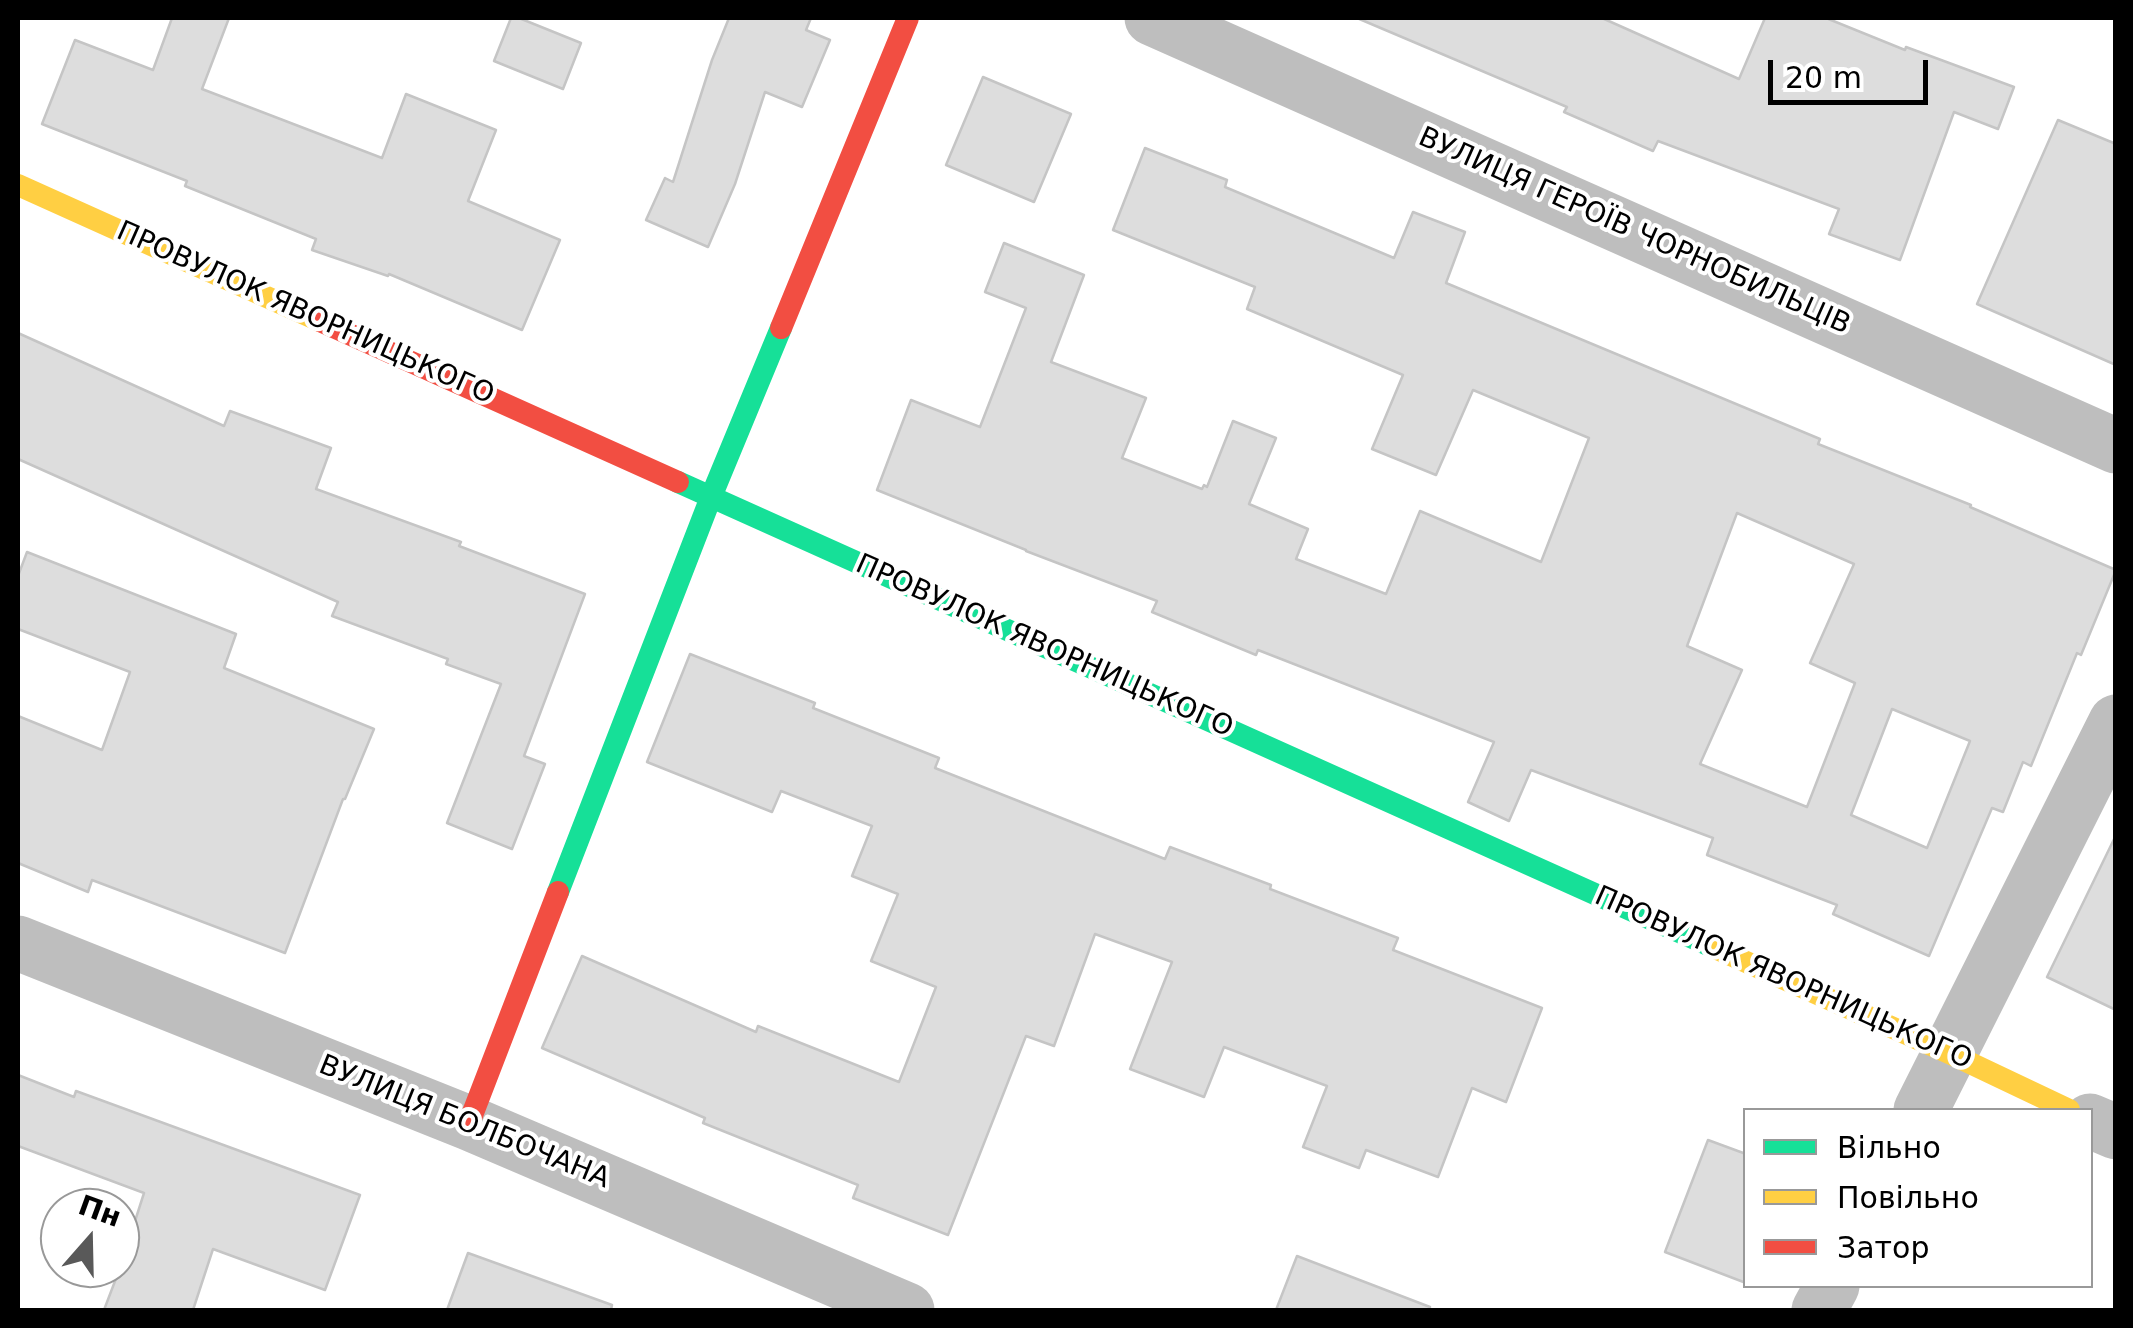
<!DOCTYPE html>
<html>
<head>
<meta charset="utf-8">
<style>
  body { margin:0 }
  #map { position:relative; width:2133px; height:1328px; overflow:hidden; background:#fff; font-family:"DejaVu Sans",sans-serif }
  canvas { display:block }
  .frame { position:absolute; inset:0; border:20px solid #000; pointer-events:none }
  .legend { position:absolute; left:1743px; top:1108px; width:350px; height:180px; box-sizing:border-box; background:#fff; border:2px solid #999; margin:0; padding:12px 18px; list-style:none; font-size:30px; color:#000 }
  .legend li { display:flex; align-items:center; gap:20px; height:50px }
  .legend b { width:50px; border:2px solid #999 }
  .north { position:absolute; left:40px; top:1188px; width:100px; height:100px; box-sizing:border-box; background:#fff; border:2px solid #999; border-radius:50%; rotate:20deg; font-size:28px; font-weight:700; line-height:40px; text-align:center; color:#000 }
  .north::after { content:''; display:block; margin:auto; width:35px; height:45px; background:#595959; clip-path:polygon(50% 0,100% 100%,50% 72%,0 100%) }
  .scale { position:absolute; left:1768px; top:60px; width:160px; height:45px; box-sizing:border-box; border:5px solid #000; border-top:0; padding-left:12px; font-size:30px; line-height:35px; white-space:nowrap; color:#000; -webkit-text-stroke:8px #fff; paint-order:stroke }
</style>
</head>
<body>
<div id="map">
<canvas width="2133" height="1328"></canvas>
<div class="frame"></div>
<ul class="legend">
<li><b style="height:12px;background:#16e098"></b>Вільно</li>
<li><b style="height:12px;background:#ffcf43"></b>Повільно</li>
<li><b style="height:12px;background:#f24e42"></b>Затор</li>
</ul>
<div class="north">Пн</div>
<div class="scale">20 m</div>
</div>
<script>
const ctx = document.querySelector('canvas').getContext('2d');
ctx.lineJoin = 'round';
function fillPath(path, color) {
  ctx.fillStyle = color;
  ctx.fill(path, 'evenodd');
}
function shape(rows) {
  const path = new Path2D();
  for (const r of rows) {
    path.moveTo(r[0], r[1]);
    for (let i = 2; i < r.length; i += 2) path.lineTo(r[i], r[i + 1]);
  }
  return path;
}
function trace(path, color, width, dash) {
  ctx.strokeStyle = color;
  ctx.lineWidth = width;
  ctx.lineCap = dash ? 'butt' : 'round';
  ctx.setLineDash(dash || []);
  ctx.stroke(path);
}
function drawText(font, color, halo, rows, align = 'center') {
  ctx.font = font + ' "DejaVu Sans",sans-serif';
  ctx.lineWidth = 8;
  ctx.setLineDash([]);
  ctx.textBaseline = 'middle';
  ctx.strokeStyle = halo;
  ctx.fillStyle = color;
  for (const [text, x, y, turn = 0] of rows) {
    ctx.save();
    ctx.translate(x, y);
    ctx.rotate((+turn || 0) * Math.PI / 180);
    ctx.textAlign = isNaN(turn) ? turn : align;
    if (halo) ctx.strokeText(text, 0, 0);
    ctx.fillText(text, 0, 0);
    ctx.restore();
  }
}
const building = shape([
  [172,18,229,18,202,89,382,158,406,94,496,130,468,201,560,240,522,330,389,274,388,276,312,250,316,239,185,186,187,181,42,124,75,40,153,70,172,18],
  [511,18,519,18,581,43,563,89,494,61,511,18],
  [729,18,811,18,806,30,830,40,802,107,765,92,735,184,708,247,646,220,665,178,673,182,712,60,729,18],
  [1357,18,1602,18,1739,79,1765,18,1826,18,1905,50,1906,47,2014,87,1998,129,1954,112,1900,260,1829,234,1839,209,1658,141,1653,151,1564,112,1567,107,1357,18],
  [983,77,1071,114,1034,202,946,165,983,77],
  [2058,120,2116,144,2116,365,1977,304,2058,120],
  [1145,148,1227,180,1225,187,1394,258,1413,212,1465,232,1446,283,1820,439,1818,444,1971,505,1970,507,2116,570,2081,655,2077,653,2031,766,2023,762,2003,812,1992,808,1929,956,1833,914,1837,905,1707,855,1713,838,1531,770,1509,821,1468,802,1494,742,1258,650,1256,655,1152,612,1157,601,1026,551,1026,550,877,490,911,400,980,427,1026,308,985,292,1004,243,1084,275,1051,362,1146,398,1122,458,1202,489,1204,485,1207,487,1233,421,1276,438,1249,504,1308,529,1296,559,1386,594,1420,511,1541,562,1589,438,1473,390,1436,475,1372,449,1403,375,1247,309,1255,287,1113,230,1145,148],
  [1737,513,1854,564,1810,663,1855,683,1807,807,1700,764,1742,670,1687,646,1737,513],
  [1892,709,1970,741,1927,848,1851,815,1892,709],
  [18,333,224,426,230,411,331,448,316,489,461,542,459,546,585,594,524,756,545,764,512,849,447,823,501,684,446,664,448,659,332,616,338,602,18,459,18,333],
  [27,552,236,634,224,668,374,729,345,799,343,799,285,953,92,880,88,892,18,863,18,716,102,750,130,672,18,629,18,576,27,552],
  [690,654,815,703,813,708,939,758,935,768,1165,859,1170,847,1271,885,1270,889,1398,938,1393,950,1542,1008,1506,1102,1472,1088,1438,1177,1366,1150,1359,1168,1303,1147,1327,1086,1224,1047,1204,1097,1130,1069,1172,962,1095,934,1054,1046,1026,1036,948,1235,853,1198,858,1185,703,1123,705,1118,542,1048,582,956,756,1032,758,1026,899,1082,936,987,871,961,898,894,852,876,872,826,781,791,772,812,647,762,690,654],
  [2116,835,2116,1010,2047,977,2116,835],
  [18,1075,74,1097,76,1091,360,1195,325,1290,213,1249,193,1310,104,1310,120,1268,144,1193,18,1146,18,1075],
  [1708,1140,1746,1154,1746,1283,1665,1252,1708,1140],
  [468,1253,612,1305,611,1310,447,1310,468,1253],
  [1297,1256,1430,1307,1429,1310,1276,1310,1297,1256]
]);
const street = shape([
  [1152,18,2116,446],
  [18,943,469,1123,907,1310],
  [1921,1110,2116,722],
  [2090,1121,2116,1132],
  [1819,1310,1832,1286]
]);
const fast = shape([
  [678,482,1715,948],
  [558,892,711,497,781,328]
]);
const slow = shape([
  [18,185,320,321],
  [1715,948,1949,1053,2069,1110]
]);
const jam = shape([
  [320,321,678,482],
  [781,328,908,18],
  [469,1123,558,892]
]);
const streetNames = [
  ["ВУЛИЦЯ ГЕРОЇВ ЧОРНОБИЛЬЦІВ",1634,232,24],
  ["ПРОВУЛОК ЯВОРНИЦЬКОГО",305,314,24],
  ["ПРОВУЛОК ЯВОРНИЦЬКОГО",1044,647,24],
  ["ПРОВУЛОК ЯВОРНИЦЬКОГО",1783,979,24],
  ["ВУЛИЦЯ БОЛБОЧАНА",464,1123,22]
];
fillPath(building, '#ddd');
trace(building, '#c5c5c5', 2.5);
trace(street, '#bebebe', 55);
trace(fast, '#16e098', 22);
trace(slow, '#ffcf43', 22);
trace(jam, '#f24e42', 22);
drawText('28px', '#000', '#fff', streetNames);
</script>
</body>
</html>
